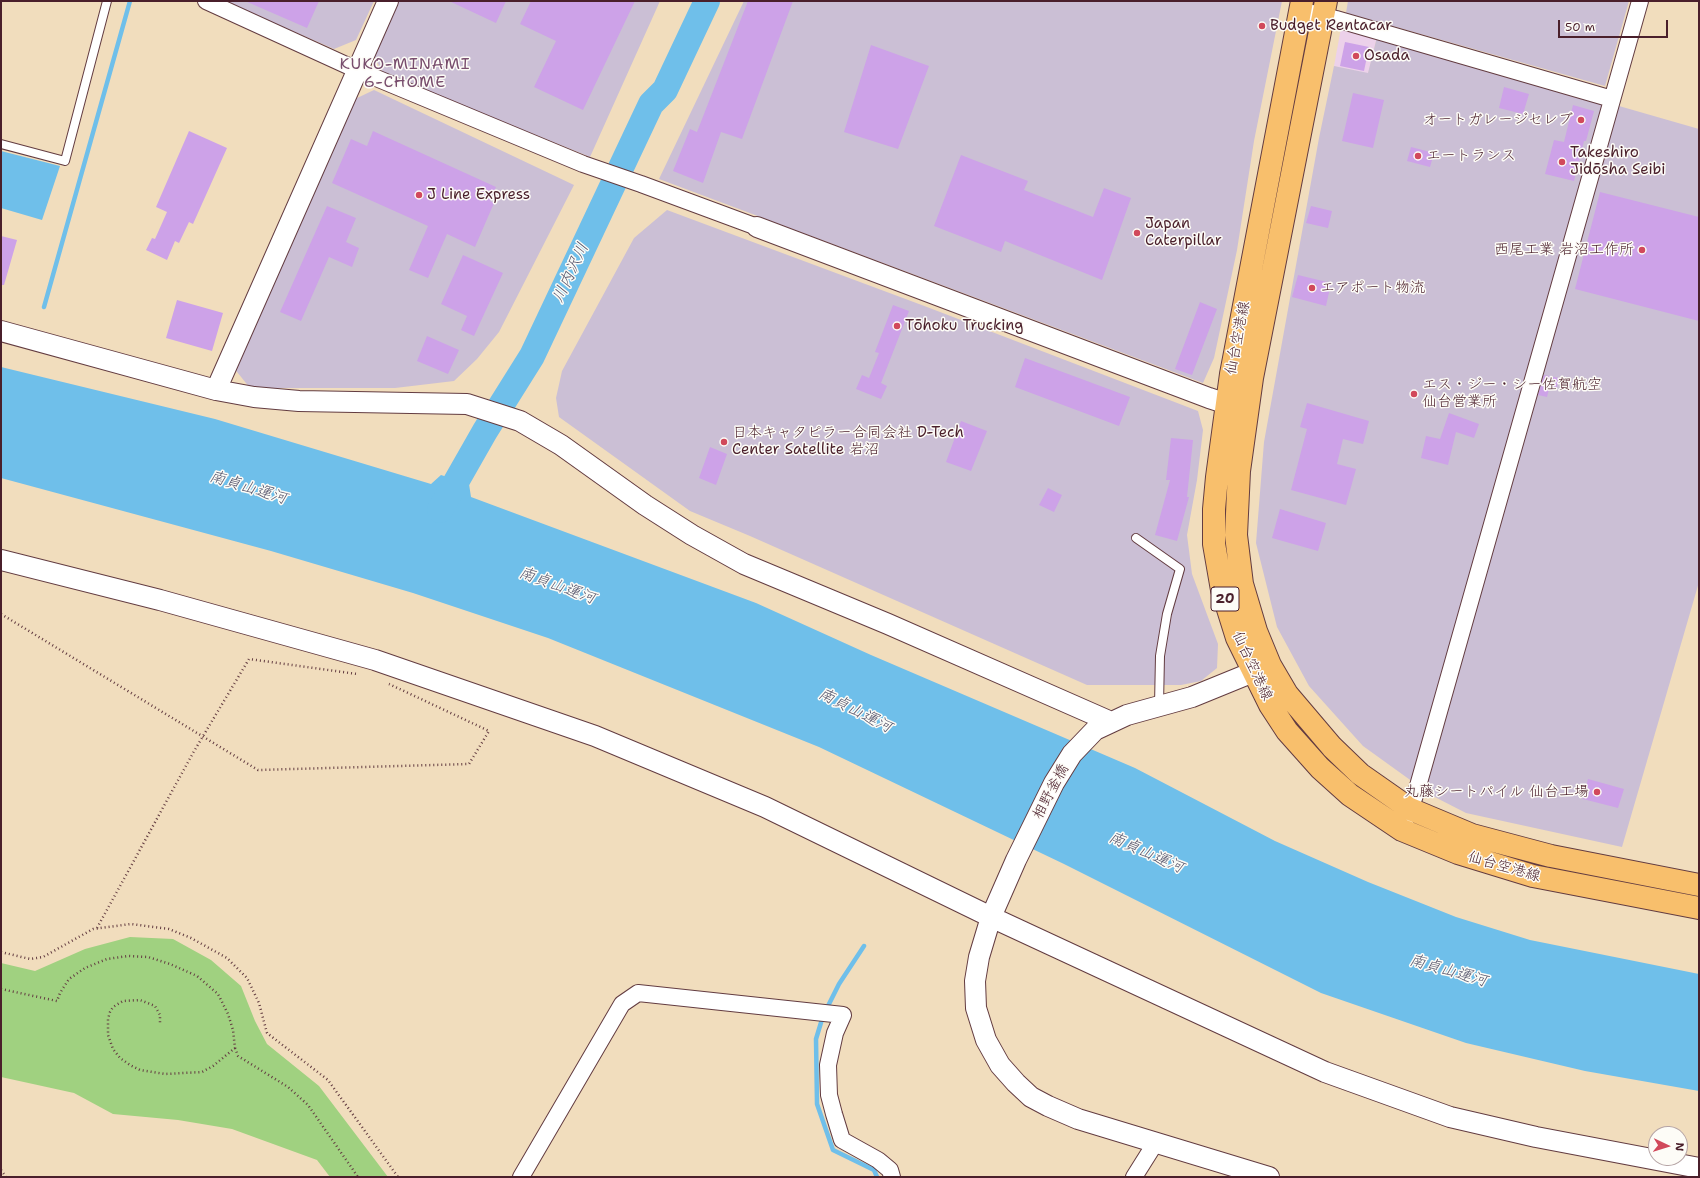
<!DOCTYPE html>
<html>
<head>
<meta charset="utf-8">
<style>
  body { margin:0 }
  #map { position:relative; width:1700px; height:1178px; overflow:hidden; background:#f1ddbd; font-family:"Shantell Sans",sans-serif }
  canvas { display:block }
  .frame { position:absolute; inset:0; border:2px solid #4a1f2b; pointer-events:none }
  .north { position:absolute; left:1648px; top:1126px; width:40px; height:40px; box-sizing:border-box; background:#fdfcf7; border:1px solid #b5a4a5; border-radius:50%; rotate:94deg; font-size:11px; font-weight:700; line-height:16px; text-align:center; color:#4a1f2b }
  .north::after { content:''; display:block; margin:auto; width:14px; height:18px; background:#d1495b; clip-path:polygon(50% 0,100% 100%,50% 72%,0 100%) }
  .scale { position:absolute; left:1558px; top:20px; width:110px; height:18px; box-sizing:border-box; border:2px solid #4a1f2b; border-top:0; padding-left:5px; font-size:12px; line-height:14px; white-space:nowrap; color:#4a1f2b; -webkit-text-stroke:3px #fdfcf7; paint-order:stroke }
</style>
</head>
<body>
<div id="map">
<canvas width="1700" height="1178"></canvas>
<div class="frame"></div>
<div class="north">N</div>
<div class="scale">50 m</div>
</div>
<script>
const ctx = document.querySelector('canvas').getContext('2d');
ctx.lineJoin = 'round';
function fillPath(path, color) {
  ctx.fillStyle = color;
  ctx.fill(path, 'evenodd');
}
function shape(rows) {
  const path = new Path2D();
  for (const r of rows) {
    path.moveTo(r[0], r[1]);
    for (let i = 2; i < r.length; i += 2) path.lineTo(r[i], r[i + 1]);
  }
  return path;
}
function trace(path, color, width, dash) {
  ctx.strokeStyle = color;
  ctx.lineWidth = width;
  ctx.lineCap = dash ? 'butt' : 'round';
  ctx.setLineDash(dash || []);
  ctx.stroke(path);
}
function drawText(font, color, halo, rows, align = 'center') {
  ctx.font = font + ' "Shantell Sans","Klee One",sans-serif';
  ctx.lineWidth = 3;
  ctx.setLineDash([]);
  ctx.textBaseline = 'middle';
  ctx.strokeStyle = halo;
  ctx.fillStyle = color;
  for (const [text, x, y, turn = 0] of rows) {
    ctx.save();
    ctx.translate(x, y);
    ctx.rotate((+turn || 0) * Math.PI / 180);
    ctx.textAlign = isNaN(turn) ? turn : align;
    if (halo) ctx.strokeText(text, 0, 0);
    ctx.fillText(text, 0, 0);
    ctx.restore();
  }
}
const built = shape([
  [1341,28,1377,37,1368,74,1334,66]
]);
const industrial = shape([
  [223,1,374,1,356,40,334,49],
  [395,1,660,1,590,157,383,73,372,53],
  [744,1,1282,1,1254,141,1237,250,1214,358,1203,383,659,179],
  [1348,1,1629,1,1605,86,1346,13],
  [1377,37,1604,103,1413,782,1363,746,1309,686,1277,627,1256,543,1264,442,1319,138,1334,66,1368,73],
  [374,90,574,185,499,332,477,359,454,381,395,388,250,388,233,367,355,99],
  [1619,106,1699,129,1699,582,1622,847,1466,813,1425,792],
  [667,210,927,307,1198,411,1203,430,1197,480,1187,535,1192,574,1218,644,1217,668,1201,681,1181,685,1087,685,750,536,690,511,559,417,556,398,562,371,634,238]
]);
const green = shape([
  [130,937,173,939,211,960,241,986,255,1021,267,1044,319,1086,388,1177,330,1177,317,1160,232,1129,178,1120,113,1114,74,1093,1,1077,1,963,35,971,85,949]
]);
const water = shape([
  [1,151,60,166,42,220,1,208],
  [1,367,215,419,431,484,441,475,469,484,471,497,756,603,871,655,1135,768,1275,841,1368,882,1456,917,1530,940,1699,974,1699,1091,1585,1071,1466,1043,1321,993,1064,864,819,747,548,638,413,593,271,551,1,478]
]);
const stream = shape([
  [44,307,130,1],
  [826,1010,839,984,864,946],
  [823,1016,816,1039,817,1104,833,1150,874,1170,877,1177]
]);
const river = shape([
  [440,510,485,431,532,356,651,104,665,90,707,1]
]);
const building = shape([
  [245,1,319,1,307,28],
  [449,1,506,1,496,23],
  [531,1,635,1,583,110,534,87,556,41,520,24],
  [748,1,793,1,742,139,721,132,703,183,673,171,690,129,697,132],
  [1345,42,1369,47,1364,71,1340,66],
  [871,45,929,66,898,149,844,132],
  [1504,87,1529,94,1523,114,1499,108],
  [1353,93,1384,100,1373,148,1342,141],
  [1573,105,1594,111,1586,141,1584,141,1574,181,1545,174,1554,140,1564,142],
  [189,131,227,148,193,224,189,222,179,243,175,241,167,260,146,250,152,238,155,239,167,212,156,207],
  [373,131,496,187,490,201,494,203,475,247,447,234,428,278,409,270,428,226,332,183,351,139,367,146],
  [1411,147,1434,153,1430,167,1407,161],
  [961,155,1028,181,1024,190,1093,217,1104,188,1131,198,1102,280,1005,241,1001,252,934,226],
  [1600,192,1699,217,1699,321,1575,289],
  [327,206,356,218,346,242,359,248,352,267,329,257,301,321,280,312],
  [1311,206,1332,211,1328,228,1306,223],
  [1,236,17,240,4,285,1,285],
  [463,255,503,273,474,336,461,330,467,316,441,304],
  [1298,275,1331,283,1326,306,1292,297],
  [177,300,223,313,212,351,166,338],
  [1200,302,1217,309,1192,375,1175,369],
  [893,305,909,311,881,383,887,386,881,399,856,389,862,375,869,378,879,353,875,352],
  [427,336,459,350,448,374,417,361],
  [1025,358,1130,397,1119,426,1015,387],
  [1544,375,1559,378,1556,390,1549,389,1547,397,1538,395],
  [1307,403,1369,421,1363,444,1343,439,1337,464,1356,469,1346,505,1291,490,1307,429,1300,427],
  [1449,413,1479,424,1474,438,1456,432,1448,465,1421,458,1426,436,1440,439],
  [961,421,987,431,971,471,946,462],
  [1171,438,1193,440,1187,497,1189,497,1177,541,1155,535,1170,480,1166,480],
  [710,447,727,454,716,485,699,478],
  [1048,488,1062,495,1054,512,1039,505],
  [1280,509,1326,523,1318,551,1272,538],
  [1588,779,1624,789,1618,808,1583,799]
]);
const path = shape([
  [1,614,258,770,469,764,489,731,389,684],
  [97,928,193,753,249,659,357,674],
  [1,952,30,959,43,957,93,929,131,924,169,929,191,938,227,958,247,978,259,1003,267,1033,328,1080,398,1177],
  [1,989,57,1001,60,993,69,979,85,968,107,959,128,956,148,957,170,964,197,976,218,994,228,1014,233,1030,235,1048,213,1066,202,1072,165,1074,140,1070,130,1065,120,1058,113,1049,108,1035,108,1019,110,1012,113,1007,123,1001,140,1000,155,1006,160,1015,160,1025],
  [235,1048,238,1056,288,1087,308,1105,358,1177],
  [1,1170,6,1177]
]);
const service = shape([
  [1,144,65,161,107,1],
  [1136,538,1180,569,1167,614,1160,656,1159,705]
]);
const minor = shape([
  [206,1,357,70,583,164,641,184,757,227],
  [1300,10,1336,19,1612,99],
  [1406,819,1416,793,1640,1],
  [521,1177,622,1004,638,993,843,1015,835,1033,828,1065,829,1095,834,1114,842,1140,878,1160,890,1170,892,1177],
  [1134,1177,1156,1142]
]);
const tertiary = shape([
  [757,227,1209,398,1243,409],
  [1,331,216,390,254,397,299,401,467,404,520,421,561,445,645,505,692,535,744,564,888,624,1111,722],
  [216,390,388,1],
  [1,560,160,600,375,660,595,736,765,807,991,917,1325,1072,1450,1117,1536,1137,1699,1168],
  [1268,666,1192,697,1127,715,1095,730,1072,754,1054,783,1016,860,991,917,979,957,975,981,976,1008,986,1040,1000,1065,1016,1083,1031,1097,1048,1106,1078,1119,1269,1177]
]);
const primary = shape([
  [1302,1,1231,374,1217,477,1214,509,1214,544,1222,590,1237,638,1270,705,1287,731,1320,768,1350,795,1402,830,1458,853,1533,876,1699,908],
  [1326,1,1252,378,1239,471,1236,535,1242,584,1256,631,1270,665,1287,694,1332,747,1360,774,1410,809,1472,835,1551,856,1699,885]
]);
const markers = [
  [1262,26,4,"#d1495b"],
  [1356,56,4,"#d1495b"],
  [1581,120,4,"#d1495b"],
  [1418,156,4,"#d1495b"],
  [1562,162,4,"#d1495b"],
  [419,195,4,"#d1495b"],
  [1137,233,4,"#d1495b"],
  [1642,250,4,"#d1495b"],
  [1312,288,4,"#d1495b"],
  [897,326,4,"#d1495b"],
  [1414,394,4,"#d1495b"],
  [724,442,4,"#d1495b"],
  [1597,792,4,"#d1495b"]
];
const shields = [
  [1225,599,28]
];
const shieldNames = [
  ["20",1225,599]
];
const poiNames = [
  ["Budget Rentacar",1270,26],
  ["Osada",1364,56],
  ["オートガレージセレブ",1573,120,"right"],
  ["Takeshiro",1570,153],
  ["Jidōsha Seibi",1570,170],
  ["エートランス",1426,156],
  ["J Line Express",427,195],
  ["Japan",1145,224],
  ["Caterpillar",1145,241],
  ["西尾工業 岩沼工作所",1634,250,"right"],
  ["エアポート物流",1320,288],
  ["Tōhoku Trucking",905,326],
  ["エス・ジー・シー佐賀航空",1422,385],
  ["仙台営業所",1422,402],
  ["日本キャタピラー合同会社 D-Tech",732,433],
  ["Center Satellite 岩沼",732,450],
  ["丸藤シートパイル 仙台工場",1589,792,"right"]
];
const streetNames = [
  ["仙台空港線",1238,338,-79],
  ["仙台空港線",1252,666,65],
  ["相野釜橋",1051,792,-62],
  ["仙台空港線",1504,867,16]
];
const neighbourhoodNames = [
  ["KUKO-MINAMI",405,65],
  ["6-CHOME",405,83]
];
const waterNames = [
  ["川内沢川",571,273,-65],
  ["南貞山運河",248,488,17],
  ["南貞山運河",557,586,20],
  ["南貞山運河",855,711,27],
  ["南貞山運河",1146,853,24],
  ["南貞山運河",1448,971,16]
];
fillPath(built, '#ecd1ea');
fillPath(industrial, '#cbbfd5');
fillPath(green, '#a0d180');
fillPath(water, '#6fbfea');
trace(stream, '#6fbfea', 4.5);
trace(river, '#6fbfea', 26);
fillPath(building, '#cda2e8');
trace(service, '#633c41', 10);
trace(minor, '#633c41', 18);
trace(tertiary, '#633c41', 22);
trace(primary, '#633c41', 24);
trace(path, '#633c41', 2.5, [1, 3]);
trace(service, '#fff', 8);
trace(minor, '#fff', 16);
trace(tertiary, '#fff', 20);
trace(primary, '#f8bf6c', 22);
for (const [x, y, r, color] of markers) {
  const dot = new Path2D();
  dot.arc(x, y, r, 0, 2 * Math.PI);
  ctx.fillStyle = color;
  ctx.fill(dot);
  trace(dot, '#fdfcf7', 1.5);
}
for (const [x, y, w] of shields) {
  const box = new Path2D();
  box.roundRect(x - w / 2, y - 12, w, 24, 3);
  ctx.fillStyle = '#fdfcf7';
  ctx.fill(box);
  trace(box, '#4a1f2b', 1);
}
drawText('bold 14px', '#4a1f2b', null, shieldNames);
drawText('15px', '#4a1f2b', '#fdfcf7', poiNames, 'left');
drawText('15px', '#4a1f2b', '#fdfcf7', streetNames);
ctx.letterSpacing = '1px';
drawText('16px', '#784d6d', '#fdfcf7', neighbourhoodNames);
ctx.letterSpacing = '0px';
drawText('italic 16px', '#57576e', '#fdfcf7', waterNames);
</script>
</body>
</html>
